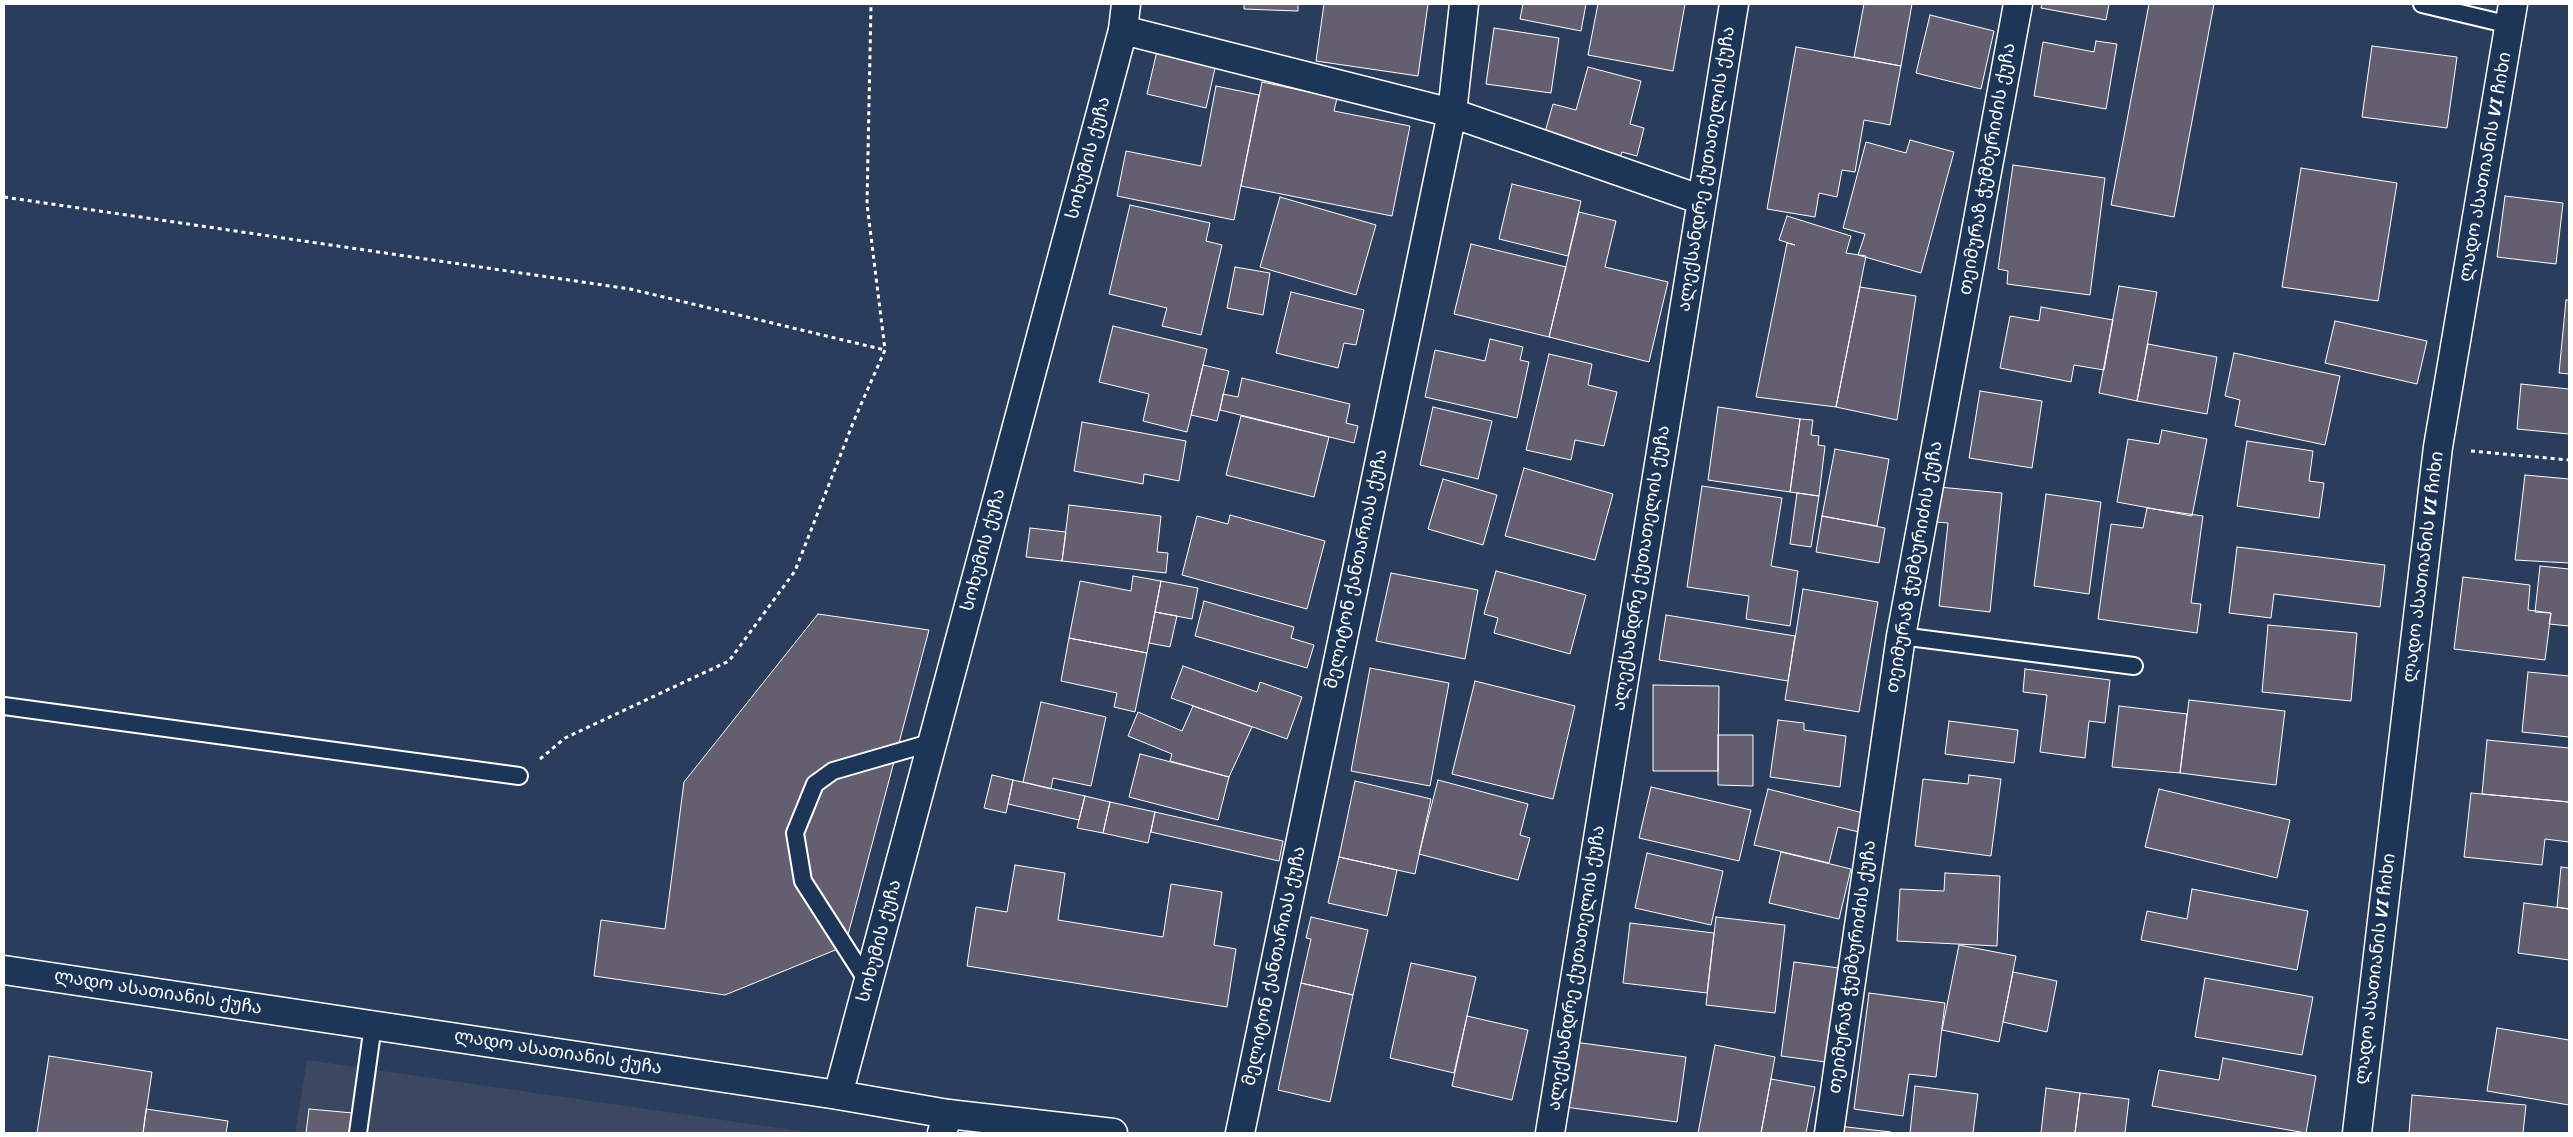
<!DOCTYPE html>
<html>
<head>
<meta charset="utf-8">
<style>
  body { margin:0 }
  #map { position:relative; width:2573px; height:1137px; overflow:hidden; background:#2b3d5c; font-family:Sriracha,sans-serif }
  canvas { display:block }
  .frame { position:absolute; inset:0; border:5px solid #fff; pointer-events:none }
</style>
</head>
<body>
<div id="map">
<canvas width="2573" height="1137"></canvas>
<div class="frame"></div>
</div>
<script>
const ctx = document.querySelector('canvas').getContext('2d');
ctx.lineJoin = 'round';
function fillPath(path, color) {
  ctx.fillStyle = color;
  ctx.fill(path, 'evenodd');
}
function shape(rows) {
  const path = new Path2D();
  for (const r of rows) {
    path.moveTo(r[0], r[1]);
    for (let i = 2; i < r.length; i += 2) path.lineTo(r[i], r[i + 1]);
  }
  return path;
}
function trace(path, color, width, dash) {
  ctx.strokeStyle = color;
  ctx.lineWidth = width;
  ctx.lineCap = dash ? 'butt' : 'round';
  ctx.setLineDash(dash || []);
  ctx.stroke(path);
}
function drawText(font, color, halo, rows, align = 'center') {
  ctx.font = font + ' Sriracha,"Noto Sans Georgian",sans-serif';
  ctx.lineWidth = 4;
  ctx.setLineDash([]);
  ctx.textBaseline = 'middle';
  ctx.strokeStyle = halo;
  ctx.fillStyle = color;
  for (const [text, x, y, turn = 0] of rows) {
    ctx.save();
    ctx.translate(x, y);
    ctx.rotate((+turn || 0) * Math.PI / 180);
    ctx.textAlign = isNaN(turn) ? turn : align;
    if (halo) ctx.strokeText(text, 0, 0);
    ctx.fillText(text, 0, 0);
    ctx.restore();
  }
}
const built = shape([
  [307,1060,813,1133,295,1133]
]);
const building = shape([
  [1244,4,1298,4,1298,11,1244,9,1244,4],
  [1324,4,1428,4,1418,76,1316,61,1324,4],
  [1523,4,1586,4,1581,31,1520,19,1523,4],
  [1598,4,1685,4,1673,71,1588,55,1598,4],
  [1864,4,1912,4,1901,66,1854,57,1864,4],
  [2042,4,2109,4,2106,20,2041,8,2042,4],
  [2149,4,2214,4,2174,217,2111,205,2149,4],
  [1930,15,1994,31,1981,89,1916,73,1930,15],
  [1494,28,1559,38,1551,93,1486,84,1494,28],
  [2096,41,2117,44,2106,109,2034,96,2043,42,2094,52,2096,41],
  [2372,46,2457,57,2447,128,2362,117,2372,46],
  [1796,47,1901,66,1890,125,1864,120,1855,172,1842,170,1837,197,1819,193,1815,217,1767,209,1796,47],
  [1157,51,1216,64,1206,108,1147,94,1157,51],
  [1588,67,1641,81,1630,124,1644,128,1637,156,1622,152,1619,160,1543,139,1553,104,1576,110,1588,67],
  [1262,82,1337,98,1334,111,1410,126,1392,216,1241,186,1262,82],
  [1216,86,1259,95,1234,220,1117,196,1126,151,1201,166,1216,86],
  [1910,140,1954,152,1921,273,1858,255,1865,234,1843,228,1866,142,1906,153,1910,140],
  [2013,165,2105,178,2090,295,2007,284,2008,271,1998,269,2013,165],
  [2301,168,2397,183,2378,301,2282,287,2301,168],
  [1512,184,1581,201,1568,256,1499,239,1512,184],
  [2505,196,2563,203,2556,264,2497,257,2505,196],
  [1280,197,1376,225,1356,295,1260,267,1280,197],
  [1130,205,1210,223,1206,241,1222,245,1201,335,1162,326,1167,308,1109,294,1130,205],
  [1579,212,1616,221,1605,267,1668,282,1649,362,1549,337,1579,212],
  [1787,216,1851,236,1846,253,1866,256,1836,407,1756,397,1787,243,1795,245,1779,240,1787,216],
  [1471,244,1566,267,1549,337,1454,314,1471,244],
  [1235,267,1270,273,1263,315,1227,308,1235,267],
  [2119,286,2157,292,2137,401,2099,393,2119,286],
  [1860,287,1916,296,1897,420,1836,407,1860,287],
  [1291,292,1364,310,1356,345,1344,343,1338,368,1276,353,1291,292],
  [2566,300,2569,300,2569,374,2559,373,2566,300],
  [2041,307,2113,320,2104,370,2074,365,2071,382,2000,368,2010,316,2039,321,2041,307],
  [2335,321,2427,341,2417,384,2325,363,2335,321],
  [1113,326,1207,349,1187,432,1143,421,1149,394,1099,382,1113,326],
  [1490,339,1523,347,1520,360,1529,362,1517,418,1425,397,1435,350,1485,361,1490,339],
  [2148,344,2217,357,2207,414,2137,401,2148,344],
  [2234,353,2340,376,2325,445,2235,426,2240,400,2225,396,2234,353],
  [1549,354,1592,364,1588,385,1617,392,1604,446,1575,440,1571,460,1526,450,1549,354],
  [1203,365,1229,371,1217,421,1191,415,1203,365],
  [1242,378,1350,404,1346,423,1358,426,1354,443,1220,410,1223,394,1238,397,1242,378],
  [2521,384,2569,389,2569,434,2517,429,2521,384],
  [1980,391,2042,401,2032,468,1969,458,1980,391],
  [1433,407,1492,421,1478,479,1420,465,1433,407],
  [1718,407,1800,419,1790,492,1708,480,1718,407],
  [1241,416,1329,437,1314,497,1226,475,1241,416],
  [1800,419,1813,420,1811,435,1819,436,1818,445,1825,446,1819,496,1790,492,1800,419],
  [1082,422,1186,441,1179,481,1144,474,1143,484,1074,471,1082,422],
  [2162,430,2207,439,2192,516,2117,502,2128,439,2159,444,2162,430],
  [2247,441,2313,451,2309,481,2324,483,2319,518,2237,506,2247,441],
  [1835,449,1889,459,1877,526,1822,516,1835,449],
  [1524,468,1613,494,1595,560,1505,536,1524,468],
  [2525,475,2569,479,2569,563,2515,560,2525,475],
  [1443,479,1497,495,1483,545,1428,529,1443,479],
  [1702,486,1782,498,1771,566,1798,571,1790,626,1746,619,1749,596,1687,587,1702,486],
  [1939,487,2002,493,1990,612,1939,606,1948,523,1936,522,1939,487],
  [1797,493,1819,496,1811,547,1790,544,1797,493],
  [2046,494,2101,502,2089,594,2034,586,2046,494],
  [1069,505,1161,516,1157,552,1168,553,1166,573,1062,561,1069,505],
  [2147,508,2203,516,2191,603,2201,604,2197,633,2098,619,2111,524,2143,528,2147,508],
  [1230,515,1325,541,1307,609,1182,575,1197,516,1228,524,1230,515],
  [1822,516,1885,528,1879,563,1816,552,1822,516],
  [1030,528,1066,532,1062,561,1026,557,1030,528],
  [2237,547,2385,565,2380,607,2274,594,2271,618,2229,613,2237,547],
  [2540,566,2569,569,2569,626,2549,624,2551,613,2535,612,2540,566],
  [1496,571,1586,595,1570,654,1494,633,1498,618,1484,614,1496,571],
  [1391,573,1478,590,1465,659,1376,641,1391,573],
  [1133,576,1161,581,1147,653,1069,638,1080,581,1131,591,1133,576],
  [2463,577,2530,585,2528,610,2551,613,2545,660,2454,649,2463,577],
  [1161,581,1198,588,1192,619,1155,612,1161,581],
  [1803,589,1878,602,1859,712,1785,700,1803,589],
  [1204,601,1294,627,1291,638,1314,645,1307,668,1195,636,1204,601],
  [1155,612,1177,616,1170,647,1149,643,1155,612],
  [818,614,929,630,845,946,725,995,594,976,601,920,665,929,684,782,818,614],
  [1666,615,1795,636,1788,681,1659,660,1666,615],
  [2268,625,2357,633,2351,701,2262,692,2268,625],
  [1069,638,1147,653,1135,712,1114,707,1117,693,1061,681,1069,638],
  [1183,666,1257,692,1260,682,1302,697,1287,739,1171,698,1183,666],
  [1370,668,1449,683,1430,786,1351,771,1370,668],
  [2025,669,2110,680,2105,723,2089,721,2085,758,2040,752,2047,695,2023,692,2025,669],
  [2528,672,2569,676,2569,737,2522,732,2528,672],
  [1475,681,1575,706,1553,799,1452,774,1475,681],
  [1653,685,1719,686,1718,771,1653,771,1653,685],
  [2189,700,2285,711,2276,785,2180,773,2189,700],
  [1041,702,1106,717,1091,786,1053,778,1051,789,1023,782,1041,702],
  [1193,706,1252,727,1229,777,1170,761,1172,754,1128,736,1138,712,1182,731,1193,706],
  [2119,706,2187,714,2180,773,2112,767,2119,706],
  [1778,720,1804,723,1804,730,1846,736,1840,787,1770,777,1778,720],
  [1949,721,2018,730,2014,763,1945,754,1949,721],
  [1718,735,1753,735,1753,786,1718,785,1718,735],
  [2487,740,2569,748,2569,802,2482,794,2487,740],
  [1140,754,1229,777,1218,820,1129,797,1140,754],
  [992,775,1013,780,1006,813,984,808,992,775],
  [1969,775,2001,779,1991,856,1915,846,1923,779,1968,784,1969,775],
  [1013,780,1085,796,1079,820,1008,804,1013,780],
  [1438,780,1528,804,1520,835,1530,838,1518,880,1419,854,1438,780],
  [1355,781,1431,799,1415,874,1339,857,1355,781],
  [1651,787,1751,810,1739,861,1639,838,1651,787],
  [1768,789,1867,814,1863,833,1838,827,1829,863,1754,845,1768,789],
  [2159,789,2290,820,2277,878,2145,847,2159,789],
  [2471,793,2569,802,2569,842,2545,839,2542,865,2464,857,2471,793],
  [1085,796,1110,802,1103,833,1077,828,1085,796],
  [1110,802,1155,812,1148,843,1103,833,1110,802],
  [1155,812,1283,841,1279,861,1151,832,1155,812],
  [1781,852,1851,869,1839,919,1769,903,1781,852],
  [1647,853,1723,871,1711,925,1635,908,1647,853],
  [1339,857,1397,870,1387,916,1328,903,1339,857],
  [1015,865,1065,873,1058,920,1163,937,1171,884,1222,892,1214,945,1236,949,1227,1007,967,966,976,907,1007,912,1015,865],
  [2561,867,2569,868,2569,909,2557,907,2561,867],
  [1945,873,2000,876,1997,946,1897,941,1900,889,1944,891,1945,873],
  [2192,889,2308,911,2297,970,2141,940,2147,911,2187,919,2192,889],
  [2524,903,2569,909,2569,960,2518,953,2524,903],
  [1311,917,1368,930,1353,995,1301,983,1311,939,1306,938,1311,917],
  [1716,917,1785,925,1775,1013,1706,1005,1716,917],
  [1630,923,1714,933,1707,993,1623,983,1630,923],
  [1959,945,2016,956,1999,1042,1942,1030,1959,945],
  [1794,962,1839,968,1826,1062,1781,1056,1794,962],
  [1411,963,1476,977,1454,1073,1390,1058,1411,963],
  [2013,972,2057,981,2047,1032,2003,1022,2013,972],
  [2205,978,2313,997,2302,1055,2195,1037,2205,978],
  [1301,983,1353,995,1330,1102,1278,1090,1301,983],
  [1869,993,1945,1003,1936,1077,1909,1074,1903,1116,1854,1109,1869,993],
  [1467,1016,1528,1030,1512,1100,1452,1086,1467,1016],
  [2497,1028,2569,1040,2569,1105,2487,1091,2497,1028],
  [1574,1042,1686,1057,1677,1122,1565,1107,1574,1042],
  [1715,1045,1775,1057,1761,1133,1698,1133,1715,1045],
  [49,1056,152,1072,143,1133,37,1133,49,1056],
  [2223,1058,2316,1076,2306,1133,2152,1106,2159,1070,2219,1080,2223,1058],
  [1771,1079,1815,1087,1806,1133,1761,1133,1771,1079],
  [1915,1086,1978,1094,1973,1133,1910,1133,1915,1086],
  [2046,1088,2080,1093,2075,1133,2041,1133,2046,1088],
  [2080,1093,2129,1099,2125,1133,2075,1133,2080,1093],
  [2412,1095,2526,1105,2523,1133,2409,1133,2412,1095],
  [146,1109,228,1121,226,1133,143,1133,146,1109],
  [309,1109,353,1113,351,1133,306,1133,309,1109],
  [1838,1126,1891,1132,1891,1133,1837,1133,1838,1126]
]);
const path = shape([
  [4,197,630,289,885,350],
  [2471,451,2569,460],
  [540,759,565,738,729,661,795,571,855,418,885,350,867,204,871,4]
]);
const lane = shape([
  [2422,4,2510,25],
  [1901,636,2134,666],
  [4,706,519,776],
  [869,984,803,881,795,833,815,784,833,771,933,742],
  [358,1133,373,1025]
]);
const street = shape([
  [1123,30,1452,113,1702,200],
  [942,1133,948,1114],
  [1240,1133,1452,113,1464,4],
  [1550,1133,1734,4],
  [1829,1133,1901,636,2018,4],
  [2357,1133,2438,447,2513,4]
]);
const secondary = shape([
  [4,970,838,1095,948,1114,1113,1133],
  [838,1095,1123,30,1126,4]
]);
const streetNames = [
  ["სოხუმის ქუჩა",1089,158,-75],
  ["ლადო ასათიანის VI ჩიხი",2486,167,-80],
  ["ალექსანდრე ქუთათელის ქუჩა",1707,169,-81],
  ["თეიმურაზ ჭუმბურიძის ქუჩა",1988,169,-80],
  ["სოხუმის ქუჩა",984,550,-75],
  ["თეიმურაზ ჭუმბურიძის ქუჩა",1915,567,-80],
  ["ლადო ასათიანის VI ჩიხი",2424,567,-83],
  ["ალექსანდრე ქუთათელის ქუჩა",1642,568,-81],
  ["მელიტონ ქანთარიას ქუჩა",1357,569,-78],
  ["სოხუმის ქუჩა",880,941,-75],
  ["მელიტონ ქანთარიას ქუჩა",1275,966,-78],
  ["თეიმურაზ ჭუმბურიძის ქუჩა",1853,967,-82],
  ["ალექსანდრე ქუთათელის ქუჩა",1577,968,-81],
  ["ლადო ასათიანის VI ჩიხი",2376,969,-83],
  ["ლადო ასათიანის ქუჩა",158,993,9],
  ["ლადო ასათიანის ქუჩა",558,1053,9]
];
fillPath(built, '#3c4762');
fillPath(building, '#635f71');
trace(building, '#fff', 1);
trace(lane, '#fff', 20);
trace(street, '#fff', 31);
trace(secondary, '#fff', 31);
trace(path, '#fff', 3, [4, 4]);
trace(lane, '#1d3557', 16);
trace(street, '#1d3557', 28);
trace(secondary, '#1d3557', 28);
drawText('18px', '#fff', '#1d3557', streetNames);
</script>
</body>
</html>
